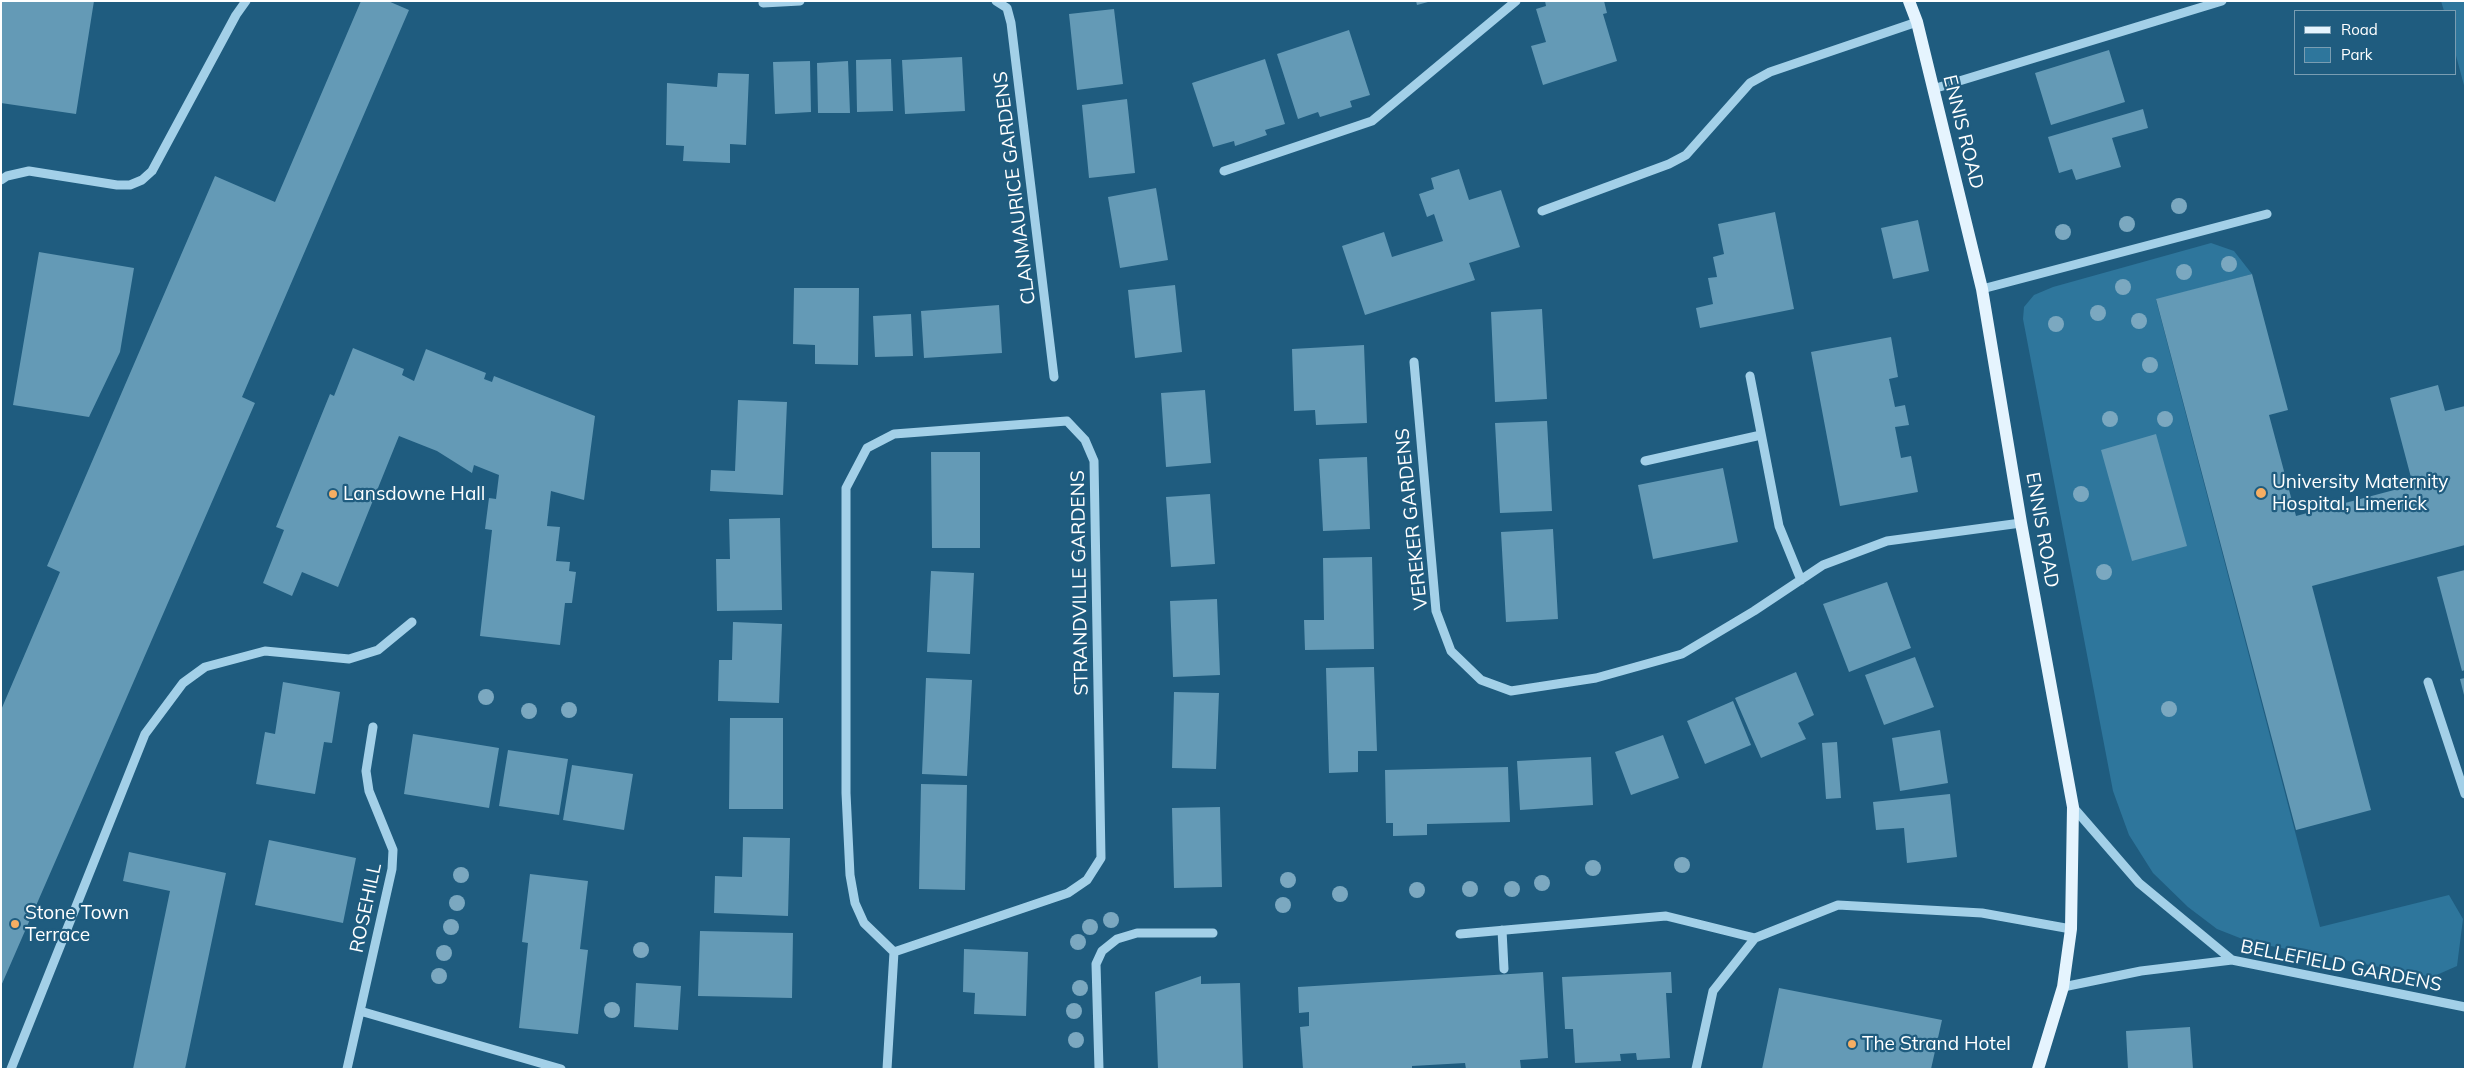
<!DOCTYPE html>
<html>
<head>
<meta charset="utf-8">
<style>
  body { margin:0 }
  #map { position:relative; width:2466px; height:1070px; overflow:hidden; background:#1f5c7f; font-family:Mulish,sans-serif }
  canvas { display:block }
  .frame { position:absolute; inset:0; border:2px solid #fff; pointer-events:none }
  .legend { position:absolute; left:2294px; top:10px; width:162px; height:65px; box-sizing:border-box; background:#1f5c7f; border:1px solid #799db2; margin:0; padding:6px 9px; list-style:none; font-size:15px; color:#fff }
  .legend li { display:flex; align-items:center; gap:10px; height:25px }
  .legend b { width:25px; border:1px solid #799db2 }
</style>
</head>
<body>
<div id="map">
<canvas width="2466" height="1070"></canvas>
<div class="frame"></div>
<ul class="legend">
<li><b style="height:6px;background:#e5f4fe"></b>Road</li>
<li><b style="height:14px;background:#2e769c"></b>Park</li>
</ul>
</div>
<script>
const ctx = document.querySelector('canvas').getContext('2d');
ctx.lineJoin = 'round';
function fillPath(path, color) {
  ctx.fillStyle = color;
  ctx.fill(path, 'evenodd');
}
function shape(rows) {
  const path = new Path2D();
  for (const r of rows) {
    path.moveTo(r[0], r[1]);
    for (let i = 2; i < r.length; i += 2) path.lineTo(r[i], r[i + 1]);
  }
  return path;
}
function trace(path, color, width, dash) {
  ctx.strokeStyle = color;
  ctx.lineWidth = width;
  ctx.lineCap = dash ? 'butt' : 'round';
  ctx.setLineDash(dash || []);
  ctx.stroke(path);
}
function drawText(font, color, halo, rows, align = 'center') {
  ctx.font = font + ' Mulish,sans-serif';
  ctx.lineWidth = 4.5;
  ctx.setLineDash([]);
  ctx.textBaseline = 'middle';
  ctx.strokeStyle = halo;
  ctx.fillStyle = color;
  for (const [text, x, y, turn = 0] of rows) {
    ctx.save();
    ctx.translate(x, y);
    ctx.rotate((+turn || 0) * Math.PI / 180);
    ctx.textAlign = isNaN(turn) ? turn : align;
    if (halo) ctx.strokeText(text, 0, 0);
    ctx.fillText(text, 0, 0);
    ctx.restore();
  }
}
const green = shape([
  [2441,1,2465,1,2465,89,2455,52,2455,11,2444,11],
  [2211,243,2234,251,2252,274,2156,300,2320,927,2449,895,2463,919,2457,966,2432,977,2250,942,2217,929,2188,907,2153,873,2129,835,2113,791,2023,319,2024,307,2034,295,2053,287]
]);
const building = shape([
  [1,1,94,1,76,114,1,103],
  [361,1,388,1,409,10,242,397,255,403,1,986,1,710,60,572,47,566,215,176,275,202],
  [1416,1,1428,1,1428,2,1417,5],
  [1545,1,1604,1,1607,13,1603,14,1617,61,1543,85,1531,46,1546,42,1536,9,1546,6],
  [1114,9,1123,84,1077,90,1069,14],
  [1349,30,1370,95,1350,101,1352,107,1320,117,1318,112,1298,119,1277,54],
  [2109,50,2125,102,2051,125,2035,73],
  [962,57,965,111,905,114,902,60],
  [891,59,893,111,857,112,856,60],
  [1265,59,1285,124,1265,130,1267,135,1235,146,1234,141,1213,147,1192,83],
  [810,61,811,112,775,114,773,62],
  [848,61,850,113,818,113,817,63],
  [718,73,749,74,746,145,730,144,730,163,683,161,684,146,666,145,667,83,717,87],
  [1127,99,1135,173,1089,178,1082,105],
  [2143,109,2148,128,2112,138,2121,167,2076,180,2072,169,2059,173,2048,137],
  [1459,169,1469,200,1501,190,1520,247,1469,263,1475,280,1365,315,1342,246,1384,232,1392,257,1443,241,1434,214,1427,217,1419,194,1434,189,1431,178],
  [1156,188,1168,260,1120,268,1108,197],
  [1775,212,1794,309,1700,328,1696,308,1713,304,1708,278,1717,277,1713,257,1724,254,1718,224],
  [1918,220,1929,271,1893,279,1881,228],
  [39,252,134,268,120,352,89,417,13,405],
  [2252,274,2288,410,2269,415,2296,516,2413,485,2390,398,2438,385,2445,411,2465,406,2465,545,2312,586,2371,810,2296,830,2156,299],
  [1175,285,1182,352,1135,358,1128,290],
  [794,288,859,288,858,365,815,364,815,345,793,344],
  [999,305,1002,353,924,358,921,311],
  [1542,309,1547,399,1495,402,1491,312],
  [911,314,913,356,875,357,873,316],
  [1891,337,1898,377,1889,379,1895,407,1905,405,1909,425,1895,427,1901,458,1911,456,1918,492,1840,506,1811,352],
  [1364,345,1367,423,1316,425,1315,410,1294,411,1292,349],
  [353,348,404,369,402,375,414,381,426,349,486,373,484,379,492,382,494,376,595,416,584,500,551,491,547,526,560,527,556,561,570,562,569,571,576,572,572,603,565,603,560,645,480,636,492,530,485,529,489,498,496,499,499,475,474,465,472,473,437,451,399,436,338,587,302,572,292,596,263,583,284,530,276,527,330,394,334,396],
  [1205,390,1211,463,1166,467,1161,393],
  [738,400,787,402,783,495,710,491,711,470,735,471],
  [1547,421,1552,511,1500,513,1495,423],
  [2156,434,2187,546,2132,561,2101,450],
  [931,452,980,452,980,548,932,548],
  [1367,457,1370,529,1323,531,1319,459],
  [1723,468,1738,542,1653,559,1638,485],
  [1210,494,1215,564,1171,567,1166,497],
  [780,518,782,610,717,611,716,559,730,559,729,519],
  [1553,529,1558,619,1506,622,1501,532],
  [1372,557,1374,649,1305,650,1304,620,1324,620,1323,558],
  [2465,570,2465,670,2462,671,2437,577],
  [931,571,974,573,970,654,927,652],
  [1887,582,1911,648,1849,672,1823,604],
  [1217,599,1220,675,1173,677,1170,601],
  [733,622,782,624,779,703,718,701,719,660,732,660],
  [1915,657,1934,707,1884,725,1865,675],
  [1374,667,1377,751,1358,751,1358,772,1329,773,1326,668],
  [1796,672,1814,715,1798,723,1806,739,1761,758,1735,698],
  [926,678,972,680,967,776,922,774],
  [2465,678,2465,695,2464,695,2460,679],
  [283,682,340,692,332,743,324,742,315,794,256,784,265,732,275,734],
  [1174,692,1219,693,1216,769,1172,768],
  [1733,701,1751,745,1705,764,1687,721],
  [730,718,783,718,783,809,729,809],
  [1940,730,1948,783,1900,791,1892,738],
  [413,734,499,748,489,808,404,794],
  [1663,735,1679,778,1631,795,1615,752],
  [1837,742,1841,798,1826,799,1822,743],
  [508,750,568,759,559,815,499,806],
  [1591,757,1593,805,1520,810,1517,761],
  [572,765,633,774,624,830,563,820],
  [1508,767,1510,822,1427,824,1427,835,1393,836,1393,823,1386,823,1385,770],
  [921,784,967,785,965,890,919,889],
  [1950,794,1957,857,1907,863,1904,828,1876,830,1873,802],
  [1220,807,1222,887,1174,888,1172,808],
  [743,837,790,838,788,916,714,913,715,876,742,877],
  [269,840,356,858,343,923,255,905],
  [129,852,226,873,185,1069,133,1069,170,891,123,881],
  [530,874,588,881,580,949,588,950,578,1034,519,1028,528,943,522,942],
  [700,931,793,933,792,998,698,996],
  [964,949,1028,952,1026,1016,974,1014,975,993,963,992],
  [1543,972,1548,1058,1520,1060,1521,1069,1466,1069,1465,1063,1412,1066,1412,1069,1303,1069,1300,1027,1309,1026,1309,1012,1299,1013,1298,987],
  [1671,972,1672,993,1666,993,1670,1058,1637,1060,1636,1053,1620,1054,1621,1061,1575,1063,1573,1029,1565,1029,1562,977],
  [1201,976,1201,984,1240,983,1243,1069,1158,1069,1155,992],
  [636,983,681,986,678,1030,634,1027],
  [1779,988,1942,1020,1931,1069,1762,1069],
  [2190,1027,2193,1069,2128,1069,2126,1031]
]);
const minor = shape([
  [996,1,1007,8,1011,23,1054,377],
  [763,3,800,1],
  [1933,89,2222,1],
  [1224,171,1372,121,1516,1],
  [1,180,7,176,29,171,117,185,130,185,142,180,152,171,236,15,246,1],
  [1542,211,1669,164,1686,155,1750,83,1770,72,1917,22],
  [1982,289,2267,214],
  [1414,362,1436,611,1451,651,1481,680,1511,691,1596,678,1682,654,1754,611,1823,565,1887,541,2021,523],
  [1750,376,1779,526,1801,580],
  [1645,461,1761,435],
  [2428,682,2465,794],
  [2073,807,2139,883,2232,960],
  [1502,930,1504,969],
  [1460,934,1666,916,1755,938],
  [2063,987,2141,971,2232,960,2465,1007],
  [360,1011,561,1069],
  [11,1069,145,734,183,683,205,667,265,651,349,659,378,650,412,622],
  [347,1069,392,869,393,850,369,791,366,771,373,727],
  [887,1069,894,952,864,923,855,903,850,875,846,793,846,488,867,448,894,434,1067,421,1085,440,1094,461,1101,858,1087,880,1068,893,894,952],
  [1099,1069,1096,964,1102,951,1117,939,1137,933,1213,933],
  [1696,1069,1713,991,1755,938,1838,905,1982,913,2071,929]
]);
const major = shape([
  [1909,1,1917,22,1982,289,2021,523,2073,807,2071,929,2063,987,2038,1069]
]);
const trees = [
  [2179,206],
  [2127,224],
  [2063,232],
  [2229,264],
  [2184,272],
  [2123,287],
  [2098,313],
  [2139,321],
  [2056,324],
  [2150,365],
  [2110,419],
  [2165,419],
  [2081,494],
  [2104,572],
  [486,697],
  [2169,709],
  [569,710],
  [529,711],
  [1682,865],
  [1593,868],
  [461,875],
  [1288,880],
  [1542,883],
  [1470,889],
  [1512,889],
  [1417,890],
  [1340,894],
  [457,903],
  [1283,905],
  [1111,920],
  [451,927],
  [1090,927],
  [1078,942],
  [641,950],
  [444,953],
  [439,976],
  [1080,988],
  [612,1010],
  [1074,1011],
  [1076,1040]
];
const markers = [
  [2261,493,6,"#f6ae63"],
  [333,494,5,"#f6ae63"],
  [15,924,5,"#f6ae63"],
  [1852,1044,5,"#f6ae63"]
];
const streetNames = [
  ["ENNIS ROAD",1963,132,76],
  ["CLANMAURICE GARDENS",1015,188,-97],
  ["VEREKER GARDENS",1412,519,-96],
  ["ENNIS ROAD",2042,530,80],
  ["STRANDVILLE GARDENS",1080,583,-91],
  ["ROSEHILL",366,908,-78],
  ["BELLEFIELD GARDENS",2341,966,11]
];
const poiNames = [
  ["University Maternity",2272,482],
  ["Hospital, Limerick",2272,504],
  ["Lansdowne Hall",343,494],
  ["Stone Town",25,913],
  ["Terrace",25,935],
  ["The Strand Hotel",1862,1044]
];
fillPath(green, '#2e769c');
fillPath(building, '#649ab6');
trace(minor, '#a3d0e8', 9);
trace(major, '#e5f4fe', 12);
ctx.fillStyle = '#7ba8c0';
for (const [x, y] of trees) {
  ctx.beginPath();
  ctx.arc(x, y, 8, 0, 2 * Math.PI);
  ctx.fill();
}
for (const [x, y, r, color] of markers) {
  const dot = new Path2D();
  dot.arc(x, y, r, 0, 2 * Math.PI);
  ctx.fillStyle = color;
  ctx.fill(dot);
  trace(dot, '#1f5c7f', 2);
}
drawText('19px', '#fff', '#1f5c7f', streetNames);
drawText('19px', '#fff', '#1f5c7f', poiNames, 'left');
</script>
</body>
</html>
